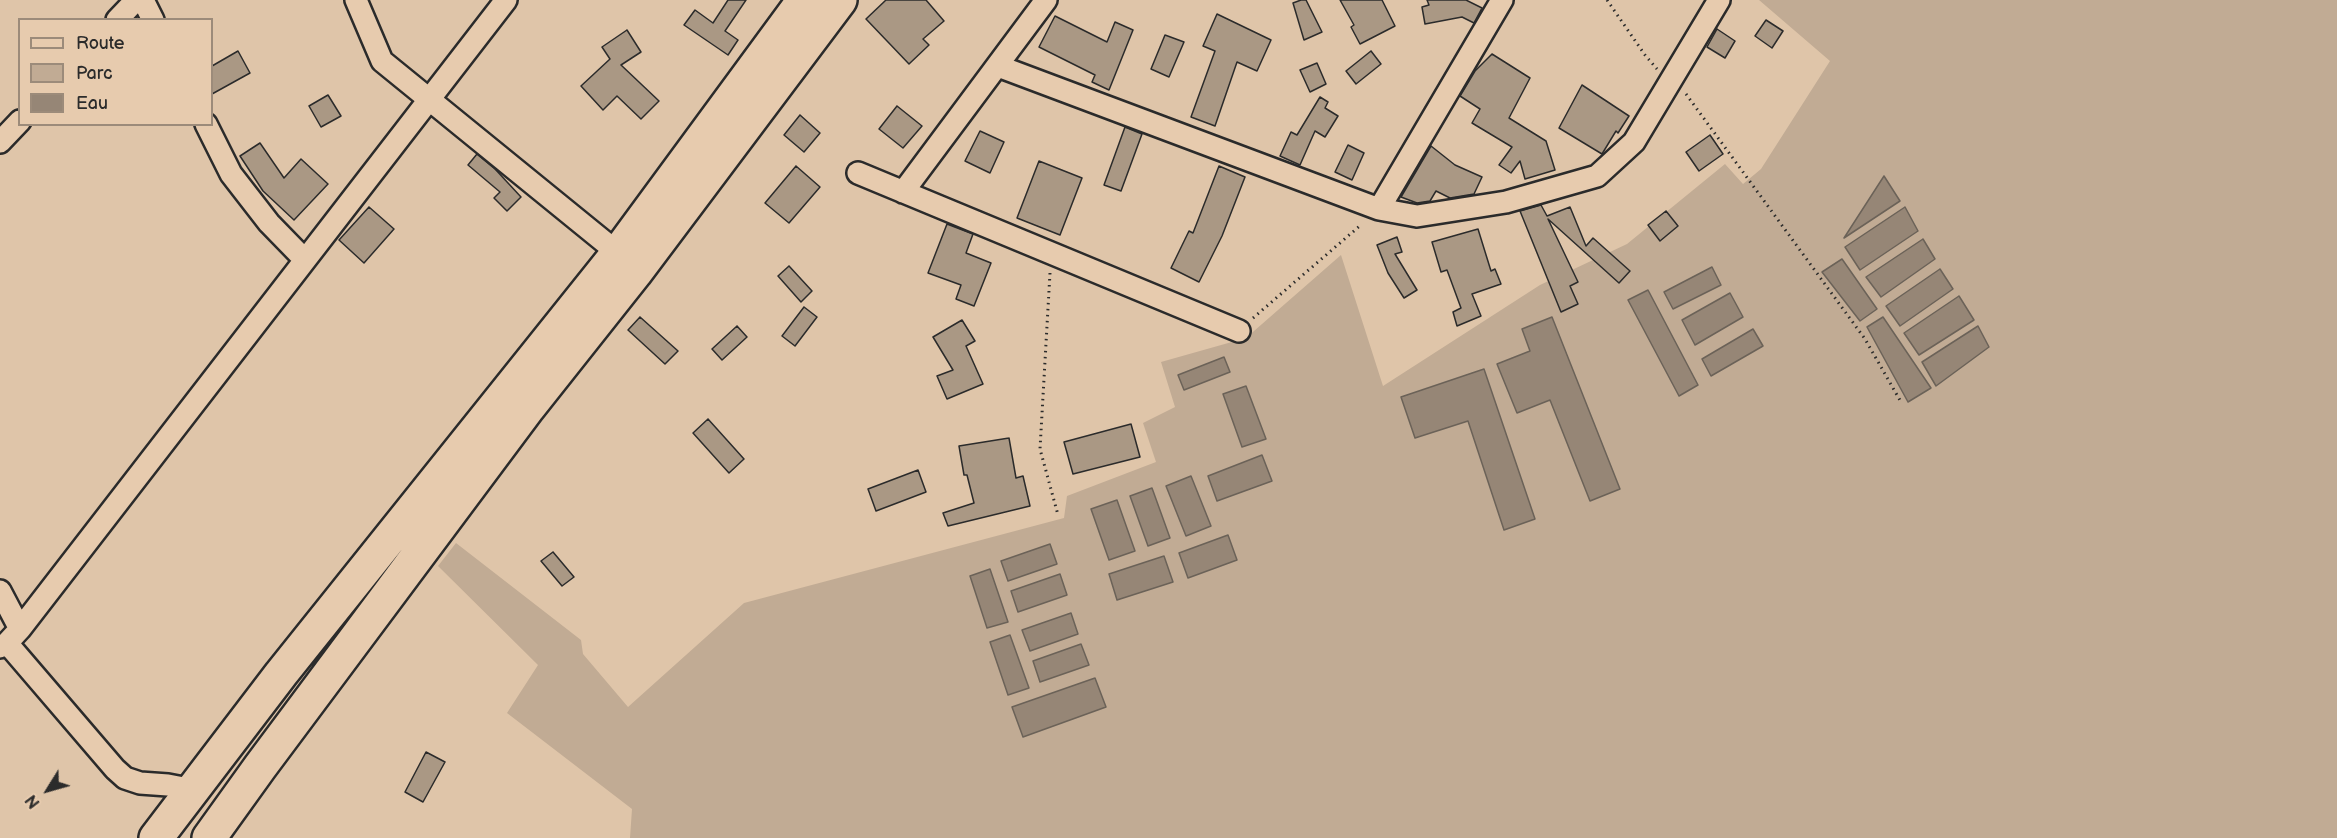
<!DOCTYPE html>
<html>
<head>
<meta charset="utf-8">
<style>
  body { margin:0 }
  #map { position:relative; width:2337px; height:838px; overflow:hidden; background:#dfc5a9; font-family:"Balsamiq Sans",sans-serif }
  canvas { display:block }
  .legend { position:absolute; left:18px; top:18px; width:195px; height:108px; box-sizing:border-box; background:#e7cbae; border:2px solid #9c8b7a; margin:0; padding:8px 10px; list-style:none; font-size:18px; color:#2b2b2b }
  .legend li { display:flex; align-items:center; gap:12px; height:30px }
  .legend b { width:30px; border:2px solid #9c8b7a }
  .north { position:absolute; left:18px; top:760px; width:60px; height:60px; -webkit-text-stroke:4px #e7cbae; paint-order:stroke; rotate:233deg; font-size:16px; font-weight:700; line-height:24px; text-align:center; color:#2b2b2b }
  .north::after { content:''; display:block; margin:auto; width:21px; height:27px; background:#2b2b2b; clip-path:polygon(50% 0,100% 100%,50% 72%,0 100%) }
</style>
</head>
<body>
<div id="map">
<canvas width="2337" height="838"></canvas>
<ul class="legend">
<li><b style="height:8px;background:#e7cbae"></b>Route</li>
<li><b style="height:16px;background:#c1ab94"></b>Parc</li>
<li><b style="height:16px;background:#968676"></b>Eau</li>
</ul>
<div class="north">N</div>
</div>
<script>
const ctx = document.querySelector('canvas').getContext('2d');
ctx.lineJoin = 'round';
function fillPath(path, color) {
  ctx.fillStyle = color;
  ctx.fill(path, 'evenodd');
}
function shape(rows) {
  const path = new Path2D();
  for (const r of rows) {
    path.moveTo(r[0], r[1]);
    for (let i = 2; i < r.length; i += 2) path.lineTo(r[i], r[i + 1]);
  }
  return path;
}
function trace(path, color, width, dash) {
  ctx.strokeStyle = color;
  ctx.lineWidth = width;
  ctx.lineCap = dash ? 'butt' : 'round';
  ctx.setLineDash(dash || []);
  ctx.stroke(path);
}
const green = shape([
  [1759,0,2337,0,2337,838,630,838,632,809,507,713,538,665,438,566,456,543,581,640,583,654,628,707,744,603,1064,518,1067,496,1156,462,1143,423,1175,407,1161,362,1246,338,1341,255,1383,386,1540,285,1627,244,1725,164,1743,184,1761,169,1830,61]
]);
const water = shape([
  [1884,176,1900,201,1844,238,1884,176],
  [1905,207,1918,231,1860,270,1845,247,1905,207],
  [1923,239,1935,259,1881,297,1866,277,1923,239],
  [1842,259,1877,309,1860,321,1822,272,1842,259],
  [1712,267,1721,285,1673,309,1664,292,1712,267],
  [1940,269,1953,289,1900,326,1886,306,1940,269],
  [1648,290,1698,385,1679,396,1628,300,1648,290],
  [1730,293,1743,317,1695,345,1682,320,1730,293],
  [1959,296,1974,320,1919,355,1904,333,1959,296],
  [1552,317,1620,489,1590,501,1550,400,1517,413,1497,364,1530,351,1522,329,1552,317],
  [1883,317,1931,388,1908,402,1867,327,1883,317],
  [1978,326,1989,347,1936,386,1922,362,1978,326],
  [1753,329,1763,346,1711,376,1702,359,1753,329],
  [1224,357,1230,372,1184,390,1178,375,1224,357],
  [1484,369,1535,519,1504,530,1468,421,1415,438,1401,397,1484,369],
  [1246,386,1266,439,1242,447,1223,394,1246,386],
  [1262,455,1272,481,1217,501,1208,476,1262,455],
  [1191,476,1211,526,1186,536,1166,486,1191,476],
  [1152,488,1170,538,1148,546,1130,496,1152,488],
  [1117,500,1135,551,1109,560,1091,509,1117,500],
  [1228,535,1237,560,1188,578,1179,553,1228,535],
  [1050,544,1057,564,1008,581,1001,561,1050,544],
  [1164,556,1173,582,1117,600,1109,574,1164,556],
  [990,569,1008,622,987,628,970,576,990,569],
  [1060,574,1067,595,1018,612,1011,591,1060,574],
  [1071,613,1078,634,1030,651,1022,630,1071,613],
  [1010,635,1029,688,1008,695,990,642,1010,635],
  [1081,644,1089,665,1040,682,1033,661,1081,644],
  [1095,678,1106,707,1023,737,1012,707,1095,678]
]);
const building = shape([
  [728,0,746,0,725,31,738,40,728,55,684,25,695,10,713,23,728,0],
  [886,0,926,0,944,21,923,39,929,45,909,64,866,19,886,0],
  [1301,0,1306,0,1322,32,1304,40,1293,3,1301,0],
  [1340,0,1382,0,1395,26,1360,44,1351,27,1354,25,1340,0],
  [1427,0,1466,0,1482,8,1474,23,1462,17,1425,24,1422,7,1429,5,1427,0],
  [1217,14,1271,40,1257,71,1237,62,1215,126,1191,117,1215,51,1203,46,1217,14],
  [1055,16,1107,42,1115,22,1133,30,1109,90,1092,82,1095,75,1039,47,1055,16],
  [1766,20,1783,31,1772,48,1755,36,1766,20],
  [1717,29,1735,41,1725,58,1707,47,1717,29],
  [627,30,641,52,621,65,659,101,641,119,617,96,603,110,581,86,610,59,602,47,627,30],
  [1165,35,1184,42,1169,77,1151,69,1165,35],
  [238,51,250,73,212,94,212,66,238,51],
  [1371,51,1381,64,1356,84,1346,71,1371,51],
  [1492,54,1530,78,1509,118,1546,141,1555,170,1525,179,1520,161,1511,173,1499,165,1512,147,1472,123,1480,109,1460,96,1475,71,1492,54],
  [1317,63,1326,84,1310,92,1300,70,1317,63],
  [1582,85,1629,116,1618,133,1616,131,1602,154,1559,128,1582,85],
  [328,95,341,116,321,127,309,106,328,95],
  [1320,97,1328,102,1325,108,1338,116,1325,137,1315,131,1300,165,1280,156,1291,132,1297,135,1320,97],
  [897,106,922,126,903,148,879,129,897,106],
  [800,115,820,133,804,152,784,135,800,115],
  [1125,127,1142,134,1121,191,1104,185,1125,127],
  [980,131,1004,142,990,173,965,161,980,131],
  [1710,135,1723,154,1699,171,1686,152,1710,135],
  [260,143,284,178,301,159,328,184,294,220,263,191,240,156,260,143],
  [1348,145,1364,153,1352,180,1335,172,1348,145],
  [1431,146,1455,165,1482,177,1474,194,1450,198,1436,191,1430,201,1417,203,1401,197,1431,146],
  [477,154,495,169,521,197,507,211,494,198,500,192,468,165,477,154],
  [1039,161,1082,178,1060,235,1017,218,1039,161],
  [796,166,820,187,789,223,765,203,796,166],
  [1219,166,1245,177,1222,236,1199,282,1171,268,1189,231,1193,233,1219,166],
  [1541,205,1547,216,1570,207,1586,246,1593,238,1630,271,1619,283,1548,219,1578,282,1570,286,1578,304,1561,312,1520,211,1541,205],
  [369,207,394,229,364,263,339,240,369,207],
  [1666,211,1678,226,1660,241,1648,225,1666,211],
  [947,224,973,234,966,253,991,263,974,306,956,299,961,285,928,273,947,224],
  [1478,229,1491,271,1495,269,1501,284,1472,294,1481,316,1457,326,1453,312,1461,308,1447,270,1441,272,1432,242,1478,229],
  [1397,237,1402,252,1395,254,1417,290,1404,298,1388,273,1377,245,1397,237],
  [789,266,812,291,801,302,778,276,789,266],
  [804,307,817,317,795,346,782,336,804,307],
  [640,317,678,351,665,364,628,330,640,317],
  [962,320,975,341,966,346,983,384,947,399,937,376,953,370,933,337,962,320],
  [737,326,747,337,722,360,712,349,737,326],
  [708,419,744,459,729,473,693,433,708,419],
  [1131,424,1140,457,1073,474,1064,442,1131,424],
  [1009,438,1016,478,1023,476,1030,506,948,526,943,513,974,503,967,475,964,475,959,446,1009,438],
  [918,470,926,492,876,511,868,489,918,470],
  [553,552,574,577,562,586,541,561,553,552],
  [426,752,445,762,423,802,405,792,426,752]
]);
const path = shape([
  [1607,0,1645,55,1657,69],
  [1686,94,1865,339,1901,402],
  [1050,273,1040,449,1058,515],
  [1253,318,1362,224]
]);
const minor = shape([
  [143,0,153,20],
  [356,0,382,61,618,253],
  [117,20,136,0],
  [998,66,1379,209,1417,216,1506,202,1597,176,1634,142,1719,0],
  [206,124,231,174,269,223,305,260],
  [0,142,20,121],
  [858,173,1239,331],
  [903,192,1046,0],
  [1379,209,1502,0],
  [0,591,20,629],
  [7,643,115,769,125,778,140,783,168,785,194,790],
  [0,647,7,643,20,629,506,0]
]);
const trunk = shape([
  [156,838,281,674,618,253,804,0],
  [209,838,260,767,528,408,635,273,840,0]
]);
fillPath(green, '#c1ab94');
fillPath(water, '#968676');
trace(water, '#6b6258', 1.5);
fillPath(building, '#aa9884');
trace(building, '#2b2b2b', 1.5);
trace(minor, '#2b2b2b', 26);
trace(trunk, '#2b2b2b', 38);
trace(path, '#2b2b2b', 3, [1.5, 4.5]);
trace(minor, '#e7cbae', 21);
trace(trunk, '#e7cbae', 33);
</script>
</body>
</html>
